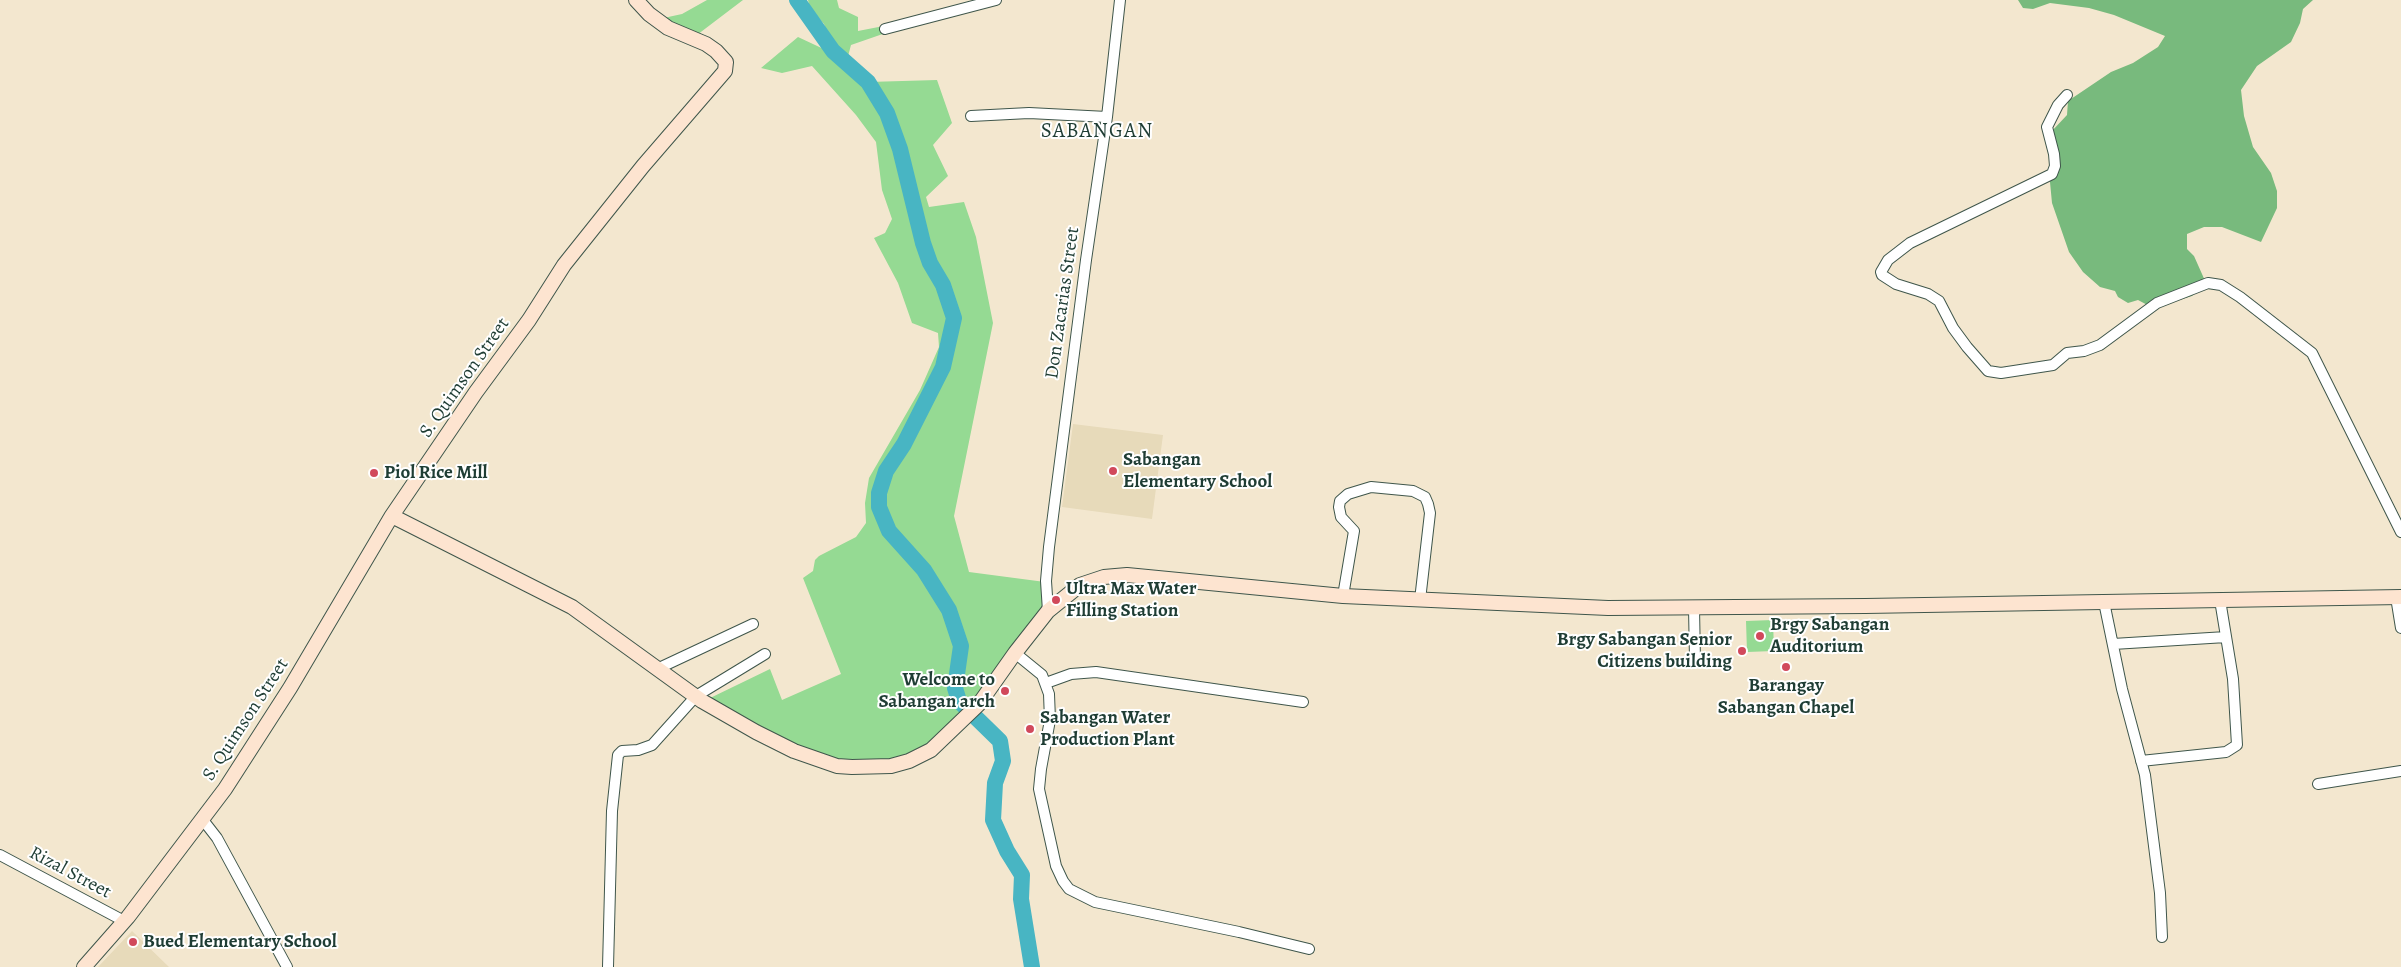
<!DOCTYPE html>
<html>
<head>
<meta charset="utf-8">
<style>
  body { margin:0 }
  canvas { display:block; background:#f3e7cf }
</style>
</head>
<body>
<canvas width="2401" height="967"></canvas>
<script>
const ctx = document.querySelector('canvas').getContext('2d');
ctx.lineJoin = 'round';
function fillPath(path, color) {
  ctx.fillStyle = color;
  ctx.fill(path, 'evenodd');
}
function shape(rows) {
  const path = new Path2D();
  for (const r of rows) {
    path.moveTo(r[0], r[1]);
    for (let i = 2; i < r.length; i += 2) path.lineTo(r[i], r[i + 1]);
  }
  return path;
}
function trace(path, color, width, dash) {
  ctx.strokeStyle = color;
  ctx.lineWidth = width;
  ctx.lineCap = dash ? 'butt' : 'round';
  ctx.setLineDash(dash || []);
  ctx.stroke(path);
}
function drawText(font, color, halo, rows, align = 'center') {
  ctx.font = font + ' Alegreya,serif';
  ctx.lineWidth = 4;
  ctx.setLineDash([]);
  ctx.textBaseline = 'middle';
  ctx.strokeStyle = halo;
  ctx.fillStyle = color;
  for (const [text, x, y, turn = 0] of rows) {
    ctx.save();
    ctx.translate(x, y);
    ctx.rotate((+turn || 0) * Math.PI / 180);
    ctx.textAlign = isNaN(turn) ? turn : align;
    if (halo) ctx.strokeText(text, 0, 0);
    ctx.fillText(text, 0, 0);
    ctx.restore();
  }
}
const built = shape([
  [1073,424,1163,435,1152,519,1062,507],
  [132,931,169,967,98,967]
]);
const green = shape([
  [707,0,743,0,689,41,659,19,682,14],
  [808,0,837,0,839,8,858,17,858,31,899,23,900,28,851,45,847,60,868,82,937,80,952,123,933,145,948,176,926,197,929,207,964,202,976,237,993,323,954,516,969,572,1045,582,1046,618,979,706,897,768,807,755,706,700,770,669,782,700,841,674,803,578,813,571,815,560,819,556,856,537,866,523,865,503,869,478,920,390,939,347,938,333,912,323,898,283,874,238,885,233,892,219,882,190,876,142,856,115,812,66,782,73,761,68,798,37,845,59,832,46,824,24,810,8],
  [1773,620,1774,651,1747,652,1746,621]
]);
const forest = shape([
  [2018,0,2313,0,2303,9,2300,23,2291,42,2257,66,2241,90,2244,116,2253,147,2271,173,2277,191,2277,208,2261,242,2222,227,2204,227,2187,234,2187,249,2194,256,2206,283,2192,296,2153,308,2138,300,2128,303,2118,297,2115,291,2100,287,2083,272,2069,252,2052,203,2050,182,2052,157,2051,132,2067,115,2068,101,2111,72,2133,63,2158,47,2165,36,2114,15,2089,8,2050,3,2033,9,2023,8]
]);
const river = shape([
  [797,0,833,51,868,82,887,113,900,149,923,243,930,263,943,285,954,318,943,367,904,444,886,471,879,493,879,507,889,531,924,570,949,610,961,646,955,688,959,701,1000,741,1003,761,995,783,993,820,1007,851,1022,875,1021,899,1032,967]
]);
const street = shape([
  [885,29,996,0],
  [2067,95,2058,105,2047,127,2054,154,2055,166,2052,174,1910,243,1888,260,1881,272,1882,275,1896,284,1928,294,1939,301,1953,328,1967,347,1988,371,2001,373,2053,365,2067,353,2084,351,2100,345,2157,303,2208,283,2221,285,2240,297,2312,353,2401,532],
  [971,116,1029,113,1107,117],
  [1343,596,1354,531,1341,517,1339,507,1340,501,1348,494,1371,487,1413,491,1425,497,1428,504,1430,513,1420,600],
  [2396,597,2401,628],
  [2104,602,2122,689,2145,775,2160,893,2162,937],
  [1694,608,1695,660],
  [1048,611,1046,581,1049,547,1086,260,1107,117,1120,0],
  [2113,644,2226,637],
  [1015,653,1042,675,1049,694,1050,720,1041,769,1039,789,1056,866,1063,881,1069,889,1095,902,1239,932,1309,949],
  [657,669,753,624],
  [1046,683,1071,674,1096,672,1303,702],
  [2141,761,2226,752,2237,745,2233,679,2220,600],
  [2318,784,2401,771],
  [203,820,217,838,287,967],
  [0,855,124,921],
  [608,967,612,811,618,755,622,751,638,750,652,745,696,696,765,654]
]);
const secondary = shape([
  [392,516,572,607,702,701,756,732,794,751,837,766,852,767,891,766,909,761,931,750,979,704,1015,653,1048,611,1080,585,1104,577,1127,575,1343,596,1608,608,1865,606,2401,597],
  [84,967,128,917,225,789,290,688,391,517,476,392,529,320,564,265,643,166,725,71,726,62,716,51,706,44,668,28,649,14,636,0]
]);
const markers = [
  [1113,471,5,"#d1495b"],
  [374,473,5,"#d1495b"],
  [1056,600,5,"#d1495b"],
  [1760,636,5,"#d1495b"],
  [1742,651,5,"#d1495b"],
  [1786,667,5,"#d1495b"],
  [1005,691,5,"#d1495b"],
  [1030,729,5,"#d1495b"],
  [133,942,5,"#d1495b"]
];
const streetNames = [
  ["Don Zacarias Street",1063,303,-82],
  ["S. Quimson Street",465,378,-55],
  ["S. Quimson Street",246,720,-57],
  ["Rizal Street",70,873,28]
];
const poiNames = [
  ["Sabangan",1123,460],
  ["Elementary School",1123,482],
  ["Piol Rice Mill",384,473],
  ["Ultra Max Water",1066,589],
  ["Filling Station",1066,611],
  ["Brgy Sabangan",1770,625],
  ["Auditorium",1770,647],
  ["Brgy Sabangan Senior",1732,640,"right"],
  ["Citizens building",1732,662,"right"],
  ["Welcome to",995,680,"right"],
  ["Sabangan arch",995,702,"right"],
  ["Barangay",1786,686,"center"],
  ["Sabangan Chapel",1786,708,"center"],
  ["Sabangan Water",1040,718],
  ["Production Plant",1040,740],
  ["Bued Elementary School",143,942]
];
const quarterNames = [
  ["SABANGAN",1097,132]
];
fillPath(built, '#e7daba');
fillPath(green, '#95da93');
fillPath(forest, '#78ba7d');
trace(river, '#48b5c3', 16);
trace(street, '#3f564b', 12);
trace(secondary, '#3f564b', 16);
trace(street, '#fff', 10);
trace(secondary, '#fde4d0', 14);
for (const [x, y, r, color] of markers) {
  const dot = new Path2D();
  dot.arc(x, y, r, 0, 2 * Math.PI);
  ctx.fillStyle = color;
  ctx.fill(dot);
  trace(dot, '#fff', 2);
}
drawText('19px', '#1f3d34', '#fff', streetNames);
drawText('bold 19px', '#1f3d34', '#fff', poiNames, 'left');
ctx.letterSpacing = '1px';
drawText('21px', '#1f3d34', '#fff', quarterNames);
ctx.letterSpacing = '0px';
</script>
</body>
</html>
